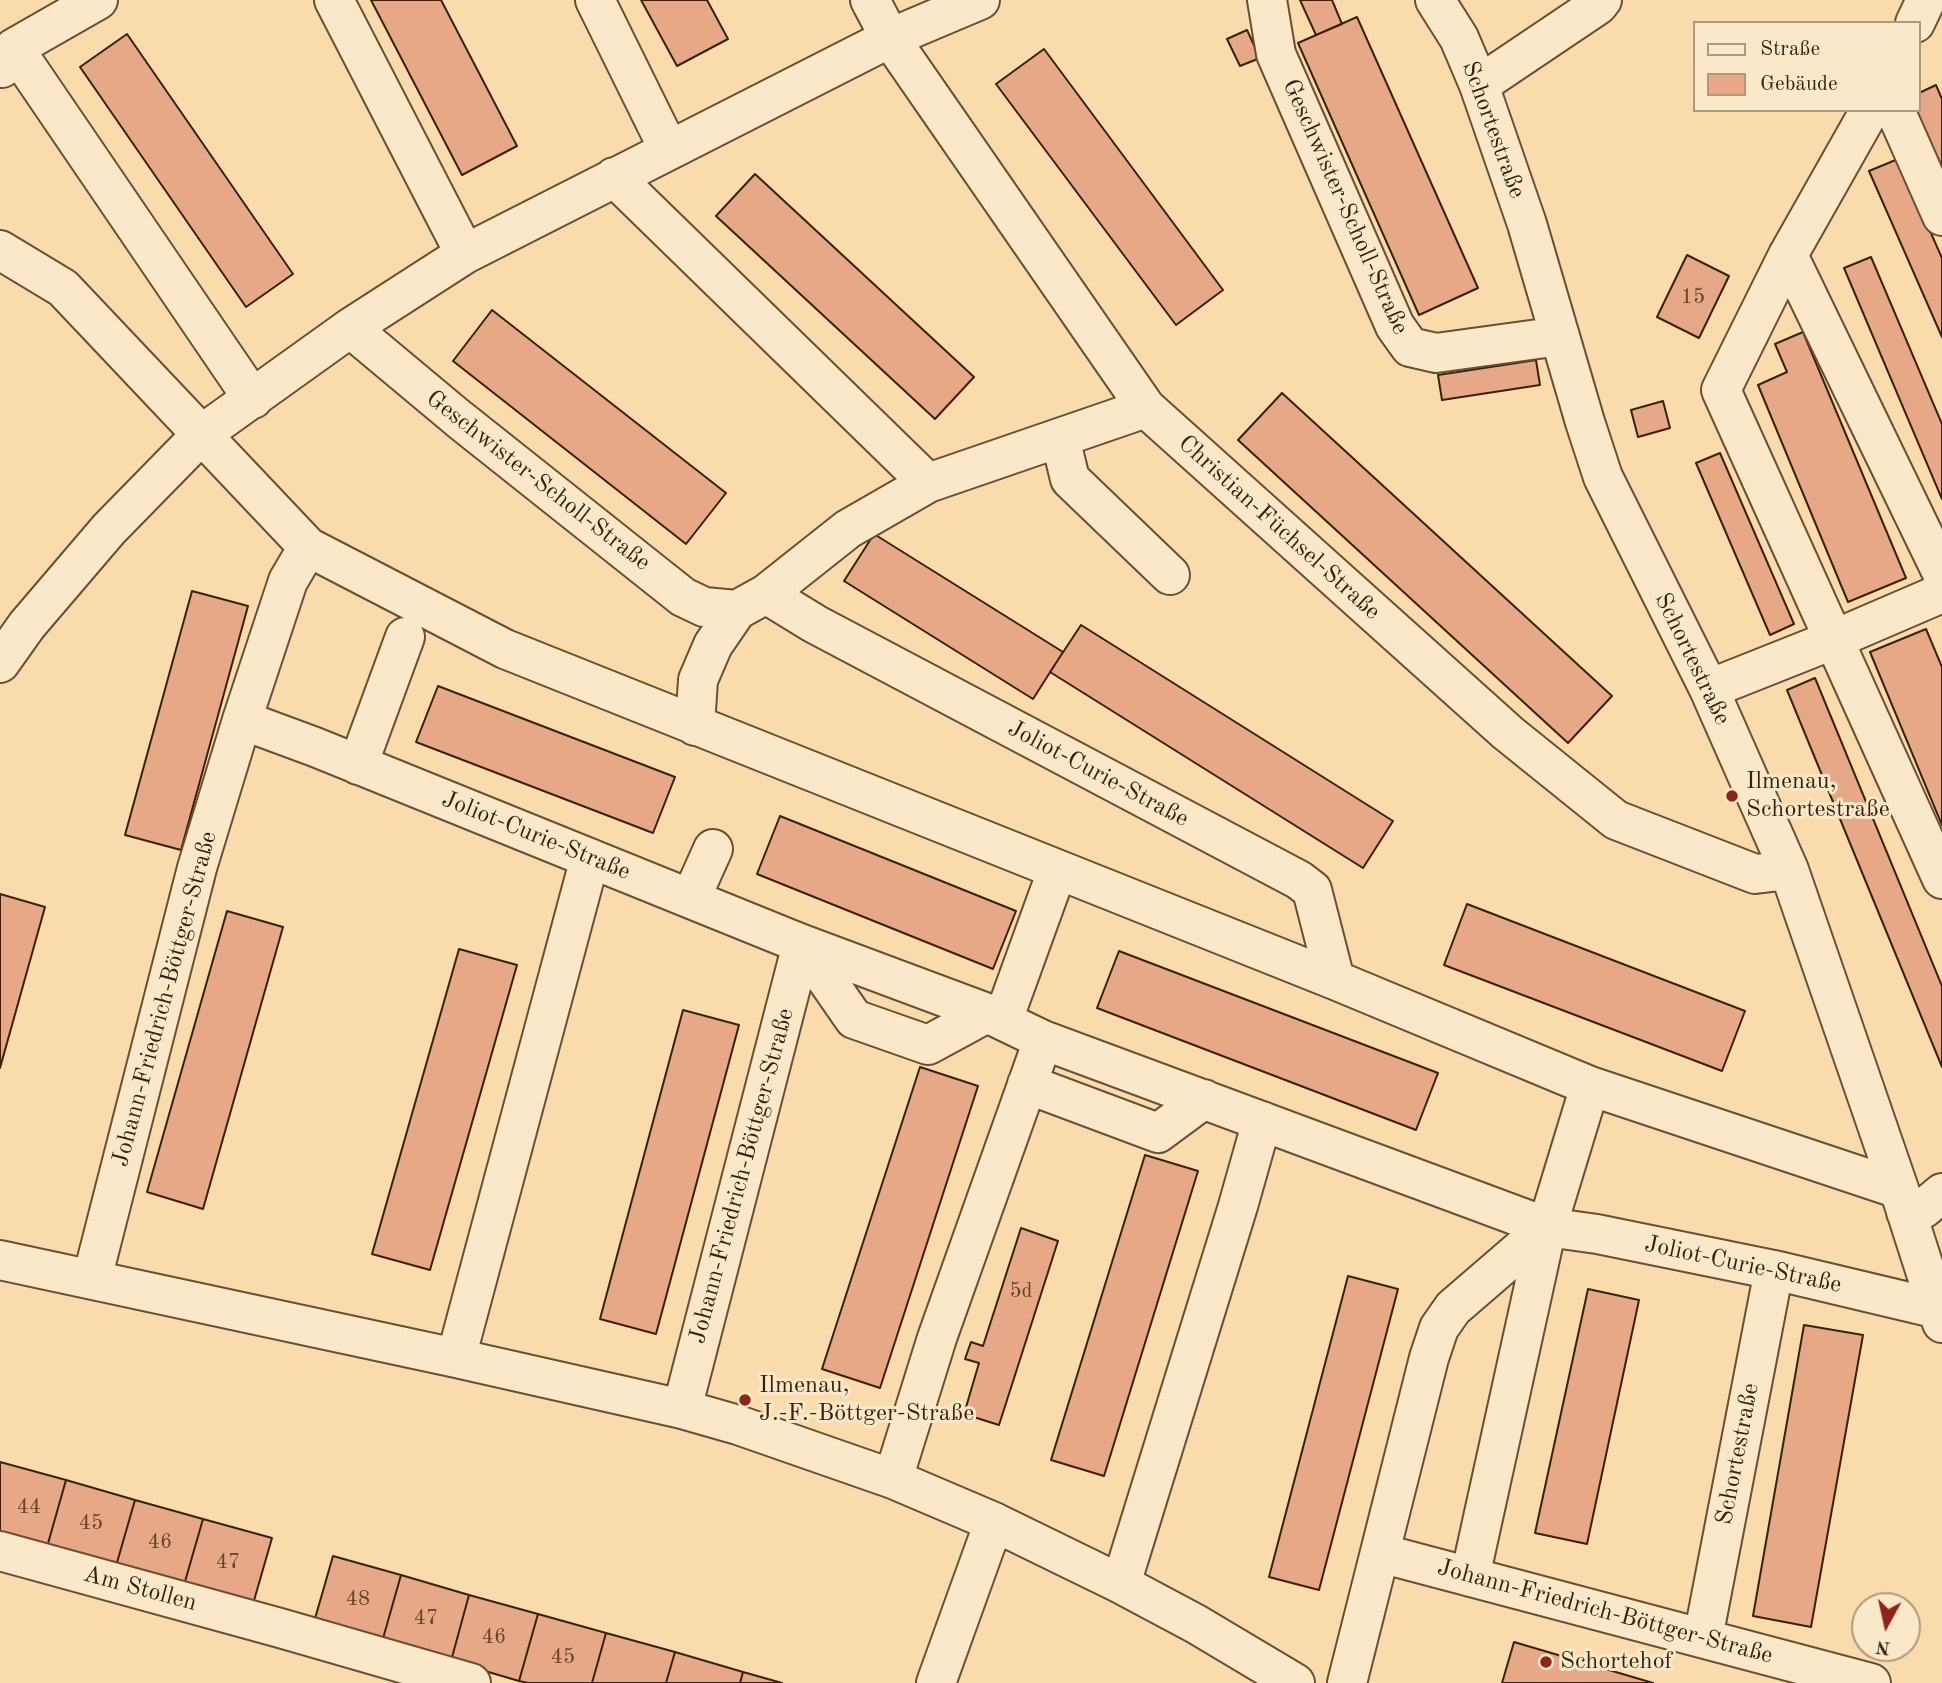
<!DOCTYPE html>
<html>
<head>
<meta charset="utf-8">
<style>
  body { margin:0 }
  #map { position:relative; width:1942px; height:1683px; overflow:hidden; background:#f9dbac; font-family:"Old Standard TT",serif }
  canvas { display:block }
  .legend { position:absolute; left:1693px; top:21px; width:228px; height:91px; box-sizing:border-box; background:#fbe8c9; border:2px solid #ad997d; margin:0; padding:9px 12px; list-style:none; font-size:21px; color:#39220c }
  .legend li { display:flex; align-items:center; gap:14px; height:35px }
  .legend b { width:35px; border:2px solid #ad997d }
  .north { position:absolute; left:1851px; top:1592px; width:70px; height:70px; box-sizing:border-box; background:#fbe8c9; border:2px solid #ad997d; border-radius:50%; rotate:188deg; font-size:19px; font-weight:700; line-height:28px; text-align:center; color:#39220c }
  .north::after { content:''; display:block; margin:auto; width:24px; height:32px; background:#8f2418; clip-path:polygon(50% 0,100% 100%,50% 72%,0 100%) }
</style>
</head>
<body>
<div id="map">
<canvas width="1942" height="1683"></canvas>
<ul class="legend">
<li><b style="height:9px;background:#fbe8c9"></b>Straße</li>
<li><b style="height:19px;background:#e7a887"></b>Gebäude</li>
</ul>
<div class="north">N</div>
</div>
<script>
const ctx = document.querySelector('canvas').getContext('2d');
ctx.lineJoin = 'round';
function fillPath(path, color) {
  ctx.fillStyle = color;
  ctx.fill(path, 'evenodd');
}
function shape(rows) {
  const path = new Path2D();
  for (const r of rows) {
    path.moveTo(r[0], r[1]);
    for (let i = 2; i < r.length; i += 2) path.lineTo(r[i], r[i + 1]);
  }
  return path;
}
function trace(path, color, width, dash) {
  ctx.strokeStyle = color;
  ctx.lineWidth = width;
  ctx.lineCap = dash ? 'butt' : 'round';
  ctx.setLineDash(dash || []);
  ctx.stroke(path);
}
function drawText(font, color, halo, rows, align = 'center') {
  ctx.font = font + ' "Old Standard TT",serif';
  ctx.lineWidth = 6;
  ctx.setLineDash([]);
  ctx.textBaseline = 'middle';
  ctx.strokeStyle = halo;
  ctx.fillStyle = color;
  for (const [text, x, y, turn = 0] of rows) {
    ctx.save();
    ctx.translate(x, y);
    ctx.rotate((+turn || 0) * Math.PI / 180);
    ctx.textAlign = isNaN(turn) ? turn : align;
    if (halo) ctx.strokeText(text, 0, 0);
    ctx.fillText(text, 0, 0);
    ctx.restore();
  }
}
const building = shape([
  [371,0,441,0,517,146,462,175,371,0],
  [641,0,707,0,728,39,677,66,641,0],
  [1300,0,1332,0,1342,24,1316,35,1300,0],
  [1357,17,1478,288,1419,315,1298,43,1357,17],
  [1247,30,1260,58,1240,66,1227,39,1247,30],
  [127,34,293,274,246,307,80,67,127,34],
  [1044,49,1223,290,1176,325,996,84,1044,49],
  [1936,85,1942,99,1942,169,1916,110,1919,110,1919,93,1936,85],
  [1898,159,1942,258,1942,337,1869,171,1898,159],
  [755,174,974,377,935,419,716,216,755,174],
  [1687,255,1729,276,1699,338,1657,317,1687,255],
  [1871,257,1942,424,1942,499,1844,268,1871,257],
  [492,310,726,493,686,544,453,361,492,310],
  [1803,332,1906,578,1848,602,1758,385,1787,372,1775,344,1803,332],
  [1536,360,1540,385,1442,400,1438,375,1536,360],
  [1282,393,1612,696,1568,743,1238,440,1282,393],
  [1663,401,1670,428,1638,437,1631,410,1663,401],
  [1720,453,1794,624,1770,635,1696,463,1720,453],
  [874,534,1063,652,1033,699,844,581,874,534],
  [192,591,248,606,181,850,125,835,192,591],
  [1081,625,1393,821,1363,868,1050,672,1081,625],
  [1926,629,1942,667,1942,825,1870,652,1926,629],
  [1815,678,1942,986,1942,1067,1787,690,1815,678],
  [438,686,675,777,653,833,416,742,438,686],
  [780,816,1016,911,993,969,757,874,780,816],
  [0,894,45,907,0,1068,0,894],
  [1467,904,1745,1011,1722,1071,1444,965,1467,904],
  [227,911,283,927,203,1209,147,1192,227,911],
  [459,949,517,965,430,1270,372,1254,459,949],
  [1119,951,1438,1073,1416,1130,1097,1008,1119,951],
  [683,1010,739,1025,656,1334,600,1319,683,1010],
  [920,1067,978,1086,880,1388,822,1369,920,1067],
  [1145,1155,1198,1171,1104,1476,1051,1460,1145,1155],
  [1021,1228,1058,1241,999,1425,964,1414,979,1363,965,1359,971,1342,983,1346,1021,1228],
  [1348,1276,1398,1289,1319,1590,1269,1577,1348,1276],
  [1588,1289,1639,1300,1587,1544,1535,1533,1588,1289],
  [1804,1325,1863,1335,1811,1627,1753,1616,1804,1325],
  [0,1462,66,1480,47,1547,0,1533,0,1462],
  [66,1480,135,1500,116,1566,47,1547,66,1480],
  [135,1500,203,1519,184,1585,116,1566,135,1500],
  [203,1519,272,1538,253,1604,184,1585,203,1519],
  [333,1556,401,1575,382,1642,314,1622,333,1556],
  [401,1575,469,1595,451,1661,382,1642,401,1575],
  [469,1595,538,1614,519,1681,451,1661,469,1595],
  [538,1614,606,1633,592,1683,528,1683,519,1681,538,1614],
  [606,1633,675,1652,666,1683,592,1683,606,1633],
  [1514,1642,1653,1683,1502,1683,1514,1642],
  [675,1652,743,1672,740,1683,666,1683,675,1652],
  [743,1672,782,1683,740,1683,743,1672]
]);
const minor = shape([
  [334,0,465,254],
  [595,0,669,150],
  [870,0,890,38,1146,408,1508,733,1616,820,1755,874,1789,870],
  [1267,0,1276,54,1395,326,1410,347,1436,353,1560,336],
  [1435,0,1459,38,1479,85,1527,224,1585,422,1603,477,1709,689,1789,870,1899,1189,1942,1323],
  [1915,23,1926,0],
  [14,48,253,399],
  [2,68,14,48,98,0],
  [1479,85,1598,5,1602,0],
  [1870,110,1788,255,1721,390,1942,879],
  [1895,110,1942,216],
  [614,177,928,483],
  [0,250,63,288,308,547,505,649,1335,980,1590,1086,1899,1189],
  [1788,255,1942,573],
  [350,328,459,419,683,597,704,607,737,610,766,594,848,529,928,483,1146,408],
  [1060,438,1070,479,1170,575],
  [308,547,288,581,242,720,315,747,802,944,987,1013,1043,1040,1547,1227,1597,1234,1774,1270,1938,1309],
  [766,594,815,624,1299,880,1312,890,1335,980],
  [0,663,27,625,109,529,202,434,350,328,465,254,890,38,980,0],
  [1709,689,1835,639,1942,593],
  [695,726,698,680,713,645,737,610],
  [358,765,405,637],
  [691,898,713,849],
  [802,944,854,1019,928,1045,987,1013],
  [1003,1020,1057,871],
  [1027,1084,1158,1133,1204,1099],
  [1906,1212,1923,1209,1942,1193],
  [0,1260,456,1358,682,1409,738,1425,893,1479,994,1522,1121,1584,1196,1624,1295,1683],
  [92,1279,197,868,242,720],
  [456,1358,590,858],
  [682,1409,802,944],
  [893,1479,937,1338,1043,1040],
  [0,1551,280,1628,471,1683],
  [1380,1553,1871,1683],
  [1470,1577,1547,1227,1590,1086],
  [1121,1584,1238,1206,1262,1121],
  [1703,1638,1774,1270],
  [936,1683,994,1522],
  [1347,1683,1429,1358,1439,1328,1453,1308,1547,1227]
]);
const markers = [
  [1732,796,7,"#8f2418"],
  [745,1400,7,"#8f2418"],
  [1546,1662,7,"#8f2418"]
];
const numberNames = [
  ["15",1693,297],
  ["5d",1021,1291],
  ["44",29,1507],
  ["45",91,1523],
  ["46",160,1542],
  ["47",228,1562],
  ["48",358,1599],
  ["47",426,1618],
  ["46",494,1637],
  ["45",563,1657]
];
const streetNames = [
  ["Schortestraße",1493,130,70],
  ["Geschwister-Scholl-Straße",1345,207,66],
  ["Geschwister-Scholl-Straße",538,481,38],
  ["Christian-Füchsel-Straße",1279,528,42],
  ["Schortestraße",1692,659,64],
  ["Joliot-Curie-Straße",1098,774,28],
  ["Joliot-Curie-Straße",536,836,22],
  ["Johann-Friedrich-Böttger-Straße",165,999,-75],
  ["Johann-Friedrich-Böttger-Straße",742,1176,-75],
  ["Joliot-Curie-Straße",1743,1265,12],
  ["Schortestraße",1738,1454,-79],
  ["Am Stollen",140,1589,15],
  ["Johann-Friedrich-Böttger-Straße",1605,1612,15]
];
const poiNames = [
  ["Ilmenau,",1746,782],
  ["Schortestraße",1746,810],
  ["Ilmenau,",759,1386],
  ["J.-F.-Böttger-Straße",759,1414],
  ["Schortehof",1560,1662]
];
fillPath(building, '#e7a887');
trace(building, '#39220c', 2);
trace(minor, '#695034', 42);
trace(minor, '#fbe8c9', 38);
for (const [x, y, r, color] of markers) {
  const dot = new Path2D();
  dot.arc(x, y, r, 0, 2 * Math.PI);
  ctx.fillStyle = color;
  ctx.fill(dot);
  trace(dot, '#fbe8c9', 2.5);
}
drawText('21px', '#64442b', null, numberNames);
drawText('24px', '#39220c', '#fbe8c9', streetNames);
drawText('24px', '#39220c', '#fbe8c9', poiNames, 'left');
</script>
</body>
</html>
